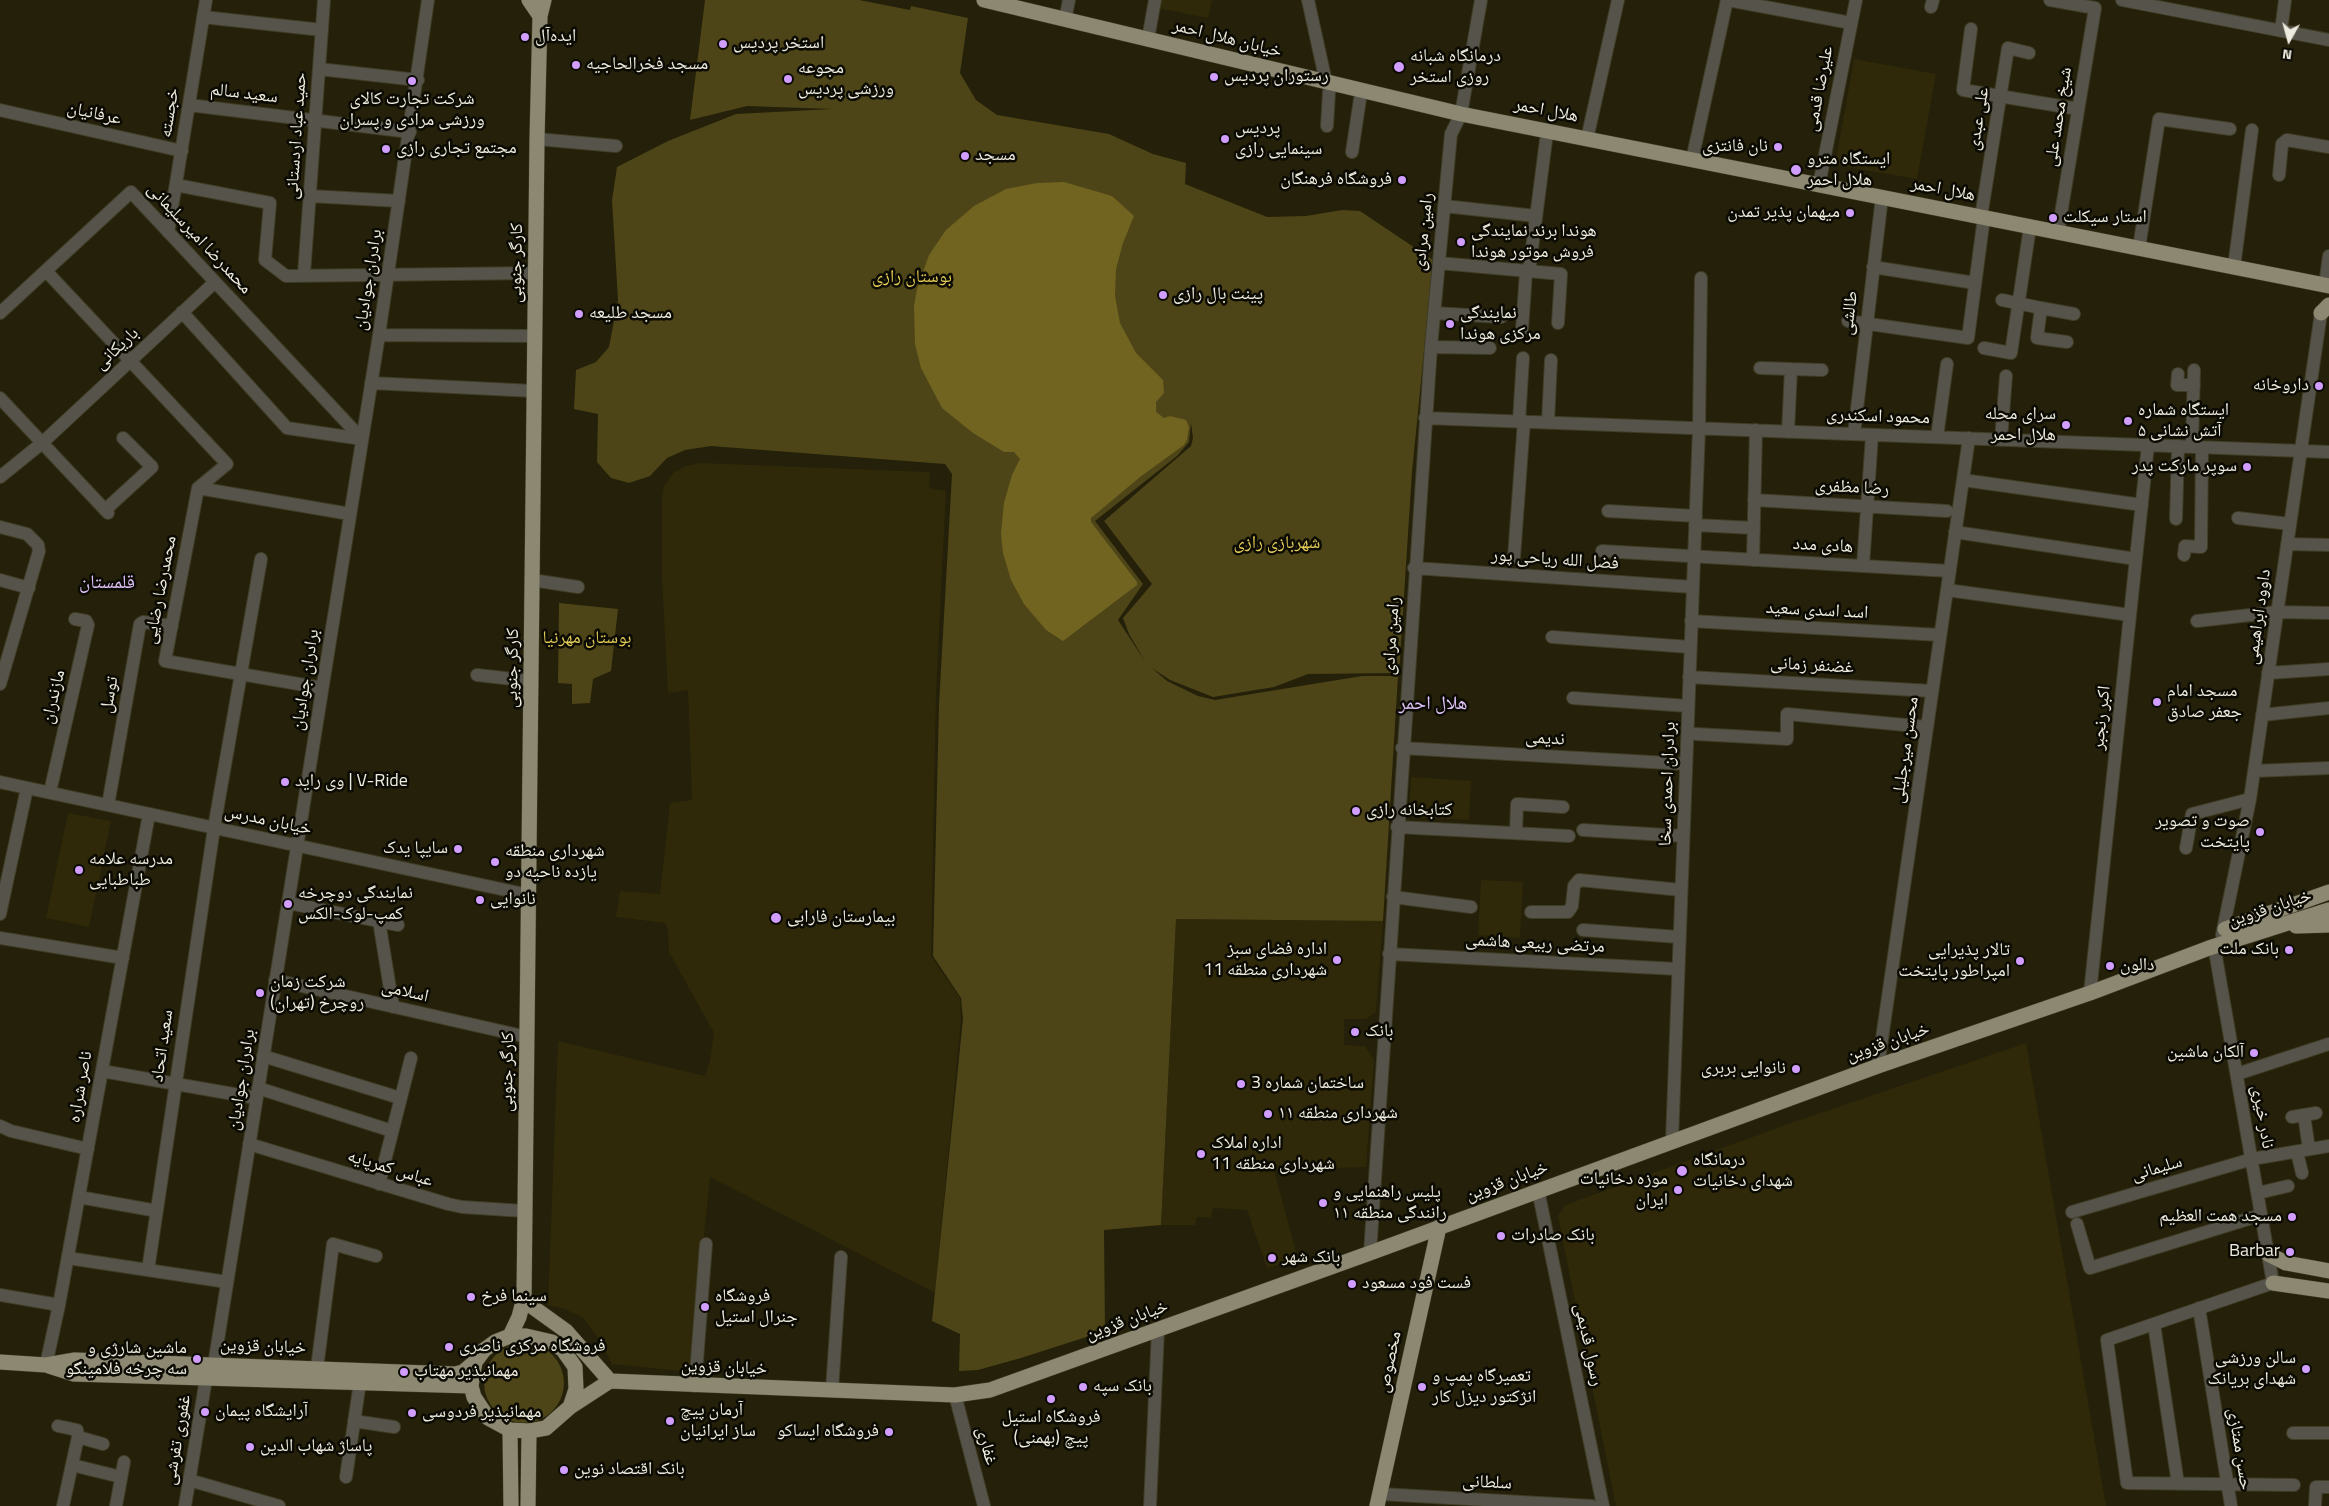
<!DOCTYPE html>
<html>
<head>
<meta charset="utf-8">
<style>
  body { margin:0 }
  #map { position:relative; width:2329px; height:1506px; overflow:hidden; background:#242009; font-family:"Titillium Web",sans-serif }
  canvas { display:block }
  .north { position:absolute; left:2264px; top:15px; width:50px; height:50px; -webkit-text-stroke:4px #0b0a03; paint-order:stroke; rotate:187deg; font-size:14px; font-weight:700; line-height:20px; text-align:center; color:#eeecde }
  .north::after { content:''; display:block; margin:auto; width:18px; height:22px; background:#eeecde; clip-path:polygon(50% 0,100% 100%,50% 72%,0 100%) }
</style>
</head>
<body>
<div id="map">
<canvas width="2329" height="1506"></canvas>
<div class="north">N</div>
</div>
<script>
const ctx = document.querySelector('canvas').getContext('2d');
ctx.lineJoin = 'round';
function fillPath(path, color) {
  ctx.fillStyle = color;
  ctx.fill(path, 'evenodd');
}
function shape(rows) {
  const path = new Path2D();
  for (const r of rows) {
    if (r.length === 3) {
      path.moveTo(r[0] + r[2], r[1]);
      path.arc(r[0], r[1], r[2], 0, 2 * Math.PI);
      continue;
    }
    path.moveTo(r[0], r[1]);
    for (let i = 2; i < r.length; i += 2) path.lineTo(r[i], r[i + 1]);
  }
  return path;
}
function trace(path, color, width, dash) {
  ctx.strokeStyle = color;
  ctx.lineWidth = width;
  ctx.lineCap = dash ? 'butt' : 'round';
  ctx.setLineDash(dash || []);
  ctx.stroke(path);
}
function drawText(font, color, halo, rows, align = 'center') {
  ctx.font = font + ' "Titillium Web","Noto Naskh Arabic",sans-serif';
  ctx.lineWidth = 5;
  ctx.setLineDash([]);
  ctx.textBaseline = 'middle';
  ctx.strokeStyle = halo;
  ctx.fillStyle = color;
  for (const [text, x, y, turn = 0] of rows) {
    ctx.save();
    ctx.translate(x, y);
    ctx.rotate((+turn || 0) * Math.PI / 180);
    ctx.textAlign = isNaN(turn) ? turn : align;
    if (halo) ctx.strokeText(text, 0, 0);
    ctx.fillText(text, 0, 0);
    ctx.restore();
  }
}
const built = shape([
  [1160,0,1212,0,1208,18,1158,8],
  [1854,59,1936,74,1917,179,1835,165],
  [700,463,930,472,929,486,932,489,946,491,936,693,931,956,960,998,961,1020,935,1293,710,1177,690,1372,612,1364,601,1342,583,1318,565,1309,548,1305,558,1041,705,1076,710,1060,714,1033,669,952,668,929,665,923,616,917,620,891,660,894,670,803,692,800,688,690,668,693,662,579,662,500,664,486,673,473,686,466],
  [1411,777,1471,781,1469,820,1409,817],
  [68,813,111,821,89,927,46,918],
  [1481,880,1523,882,1520,938,1478,935],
  [1176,919,1383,921,1376,1012,1366,1019,1344,1019,1344,1045,1365,1046,1374,1060,1366,1167,1274,1170,1298,1259,1267,1268,1247,1210,1213,1208,1211,1218,1197,1217,1195,1225,1161,1225],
  [2026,1043,2106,1506,1616,1506,1558,1216,1565,1205,1794,1122]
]);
const green = shape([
  [705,0,859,0,910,10,911,6,968,18,960,73,976,100,997,115,1109,134,1153,154,1186,163,1185,184,1267,217,1306,216,1342,210,1360,211,1433,260,1412,472,1399,673,1308,674,1274,687,1213,697,1170,680,1152,668,1167,681,1198,696,1215,700,1362,676,1398,676,1383,921,1176,919,1161,1225,1104,1230,1105,1331,1021,1358,978,1370,959,1371,960,1334,932,1321,963,1019,961,998,933,956,939,705,952,474,945,464,711,446,685,450,667,458,650,476,629,483,611,478,597,462,598,414,574,409,576,370,596,362,609,347,618,300,612,200,617,167,668,141,736,114,832,109,747,106,690,120],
  [1191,423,1193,438,1191,446,1104,521,1152,584,1123,618,1129,634,1146,663,1118,620,1143,584,1095,521,1177,456,1189,442],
  [559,603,618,609,611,671,593,679,590,703,572,704,572,684,558,683],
  [524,1383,40]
]);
const water = shape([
  [1064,182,1112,196,1134,216,1123,243,1116,269,1115,296,1120,323,1136,353,1163,380,1164,393,1156,402,1156,412,1164,418,1170,416,1186,420,1189,427,1187,440,1184,445,1140,477,1091,518,1091,522,1137,582,1137,585,1063,641,1046,630,1024,604,1011,580,1003,553,1001,533,1004,503,1012,475,1020,459,1014,452,1004,452,973,433,942,408,921,368,915,344,914,306,917,289,929,255,946,230,974,206,1006,189,1037,183]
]);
const minor = shape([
  [1308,0,1326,82],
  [1728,0,1851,23],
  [2050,0,2095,8,2058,232],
  [2122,0,2329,40],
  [1931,7,1933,0],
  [203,17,322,30],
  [1065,20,1069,0],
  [1971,29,1963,90,2078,109],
  [2281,31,2285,0],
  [1148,39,1155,0],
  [319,69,418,80],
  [189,105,410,132],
  [0,110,182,151],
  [1327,126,1329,92],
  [537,139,616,146],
  [1587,139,1618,0],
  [1352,152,1360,99],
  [1692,160,1727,0],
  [2279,175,2282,144,2287,140,2329,147],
  [176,185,270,203,265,260,286,276,535,273],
  [1819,185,1856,0],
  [310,196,399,201],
  [1444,206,1536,216],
  [1981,217,2008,48,2029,53],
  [168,232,206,0],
  [2139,248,2159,119,2230,129],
  [1439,263,1561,274,1558,323],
  [1873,267,1975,283],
  [2234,267,2252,130],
  [46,271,227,464,198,488],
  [1529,272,1546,140],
  [304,274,324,0],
  [2325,285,2329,256],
  [2002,300,2041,308,2037,338,2067,342],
  [2041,308,2074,314],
  [182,312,287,428,362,439],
  [0,313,131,192,362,439],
  [1434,313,1501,317],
  [1848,321,1968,338,1984,217],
  [1522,330,1526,272],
  [379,335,535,336],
  [1431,347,1490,348],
  [1984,348,2011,353,2030,227],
  [1760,368,1822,370],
  [2178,374,2177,385,2194,385],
  [371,383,534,391],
  [0,398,108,513],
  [1425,418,2329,452],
  [1519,421,1523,358],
  [1548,422,1551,360],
  [1788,432,1791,369],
  [1854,434,1882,197],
  [1937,437,1947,364],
  [2001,440,2006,376],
  [2192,447,2194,370],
  [0,477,42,443,215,282],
  [1963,480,2142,505],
  [198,488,165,661,322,688],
  [198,488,350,514],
  [1754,500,1947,511],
  [105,510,152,467,123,438],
  [1608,511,1696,516],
  [2238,518,2290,524],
  [2176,519,2178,446],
  [1695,525,1754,528],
  [0,527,27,534,38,545,39,551,0,684],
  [1955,532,2136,559],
  [2287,544,2329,545],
  [1602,551,1950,571],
  [2184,555,2185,546,2201,547,2202,447],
  [1514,557,1524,421],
  [1753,560,1756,430],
  [1863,566,1872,435],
  [1414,568,1693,587],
  [0,580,29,588],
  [532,580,578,587],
  [1947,590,2130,615],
  [1691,621,1940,635],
  [2197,621,2277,612,2329,613],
  [1552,637,1690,647],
  [2268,673,2329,669],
  [477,675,531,681],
  [1689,677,1932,691],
  [1573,698,1688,706],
  [2262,715,2329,708],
  [1696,734,1787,739,1787,714,1927,727],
  [1402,748,1686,764],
  [2254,771,2329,768],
  [0,782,529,895],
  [50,792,88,625,86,621,75,619],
  [108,805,140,624,143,622,172,626],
  [1397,827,1569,836],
  [1583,830,1683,836],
  [1516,833,1517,804,1563,807],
  [2186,848,2192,814,2250,799],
  [1393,897,1471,907],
  [288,903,398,925],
  [1531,912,1568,912,1572,906,1574,886,1579,880,1681,890],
  [0,914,27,788],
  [379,921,393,1007],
  [1583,930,1679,937],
  [2222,935,2250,799,2321,313],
  [0,938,123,958],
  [1389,954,1678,969],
  [2216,957,2273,1283,2107,1340,2127,1483,2294,1485],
  [275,980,527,1037],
  [2090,993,2148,445],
  [263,1056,400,1098],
  [1878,1066,1969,438],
  [102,1071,256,1098],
  [2237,1074,2329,1044],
  [258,1088,392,1131],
  [2304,1115,2309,1149],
  [2292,1117,2316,1113],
  [0,1126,11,1131,88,1149],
  [1672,1141,1699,428,1701,278],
  [249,1144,448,1204,462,1207,524,1211],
  [2297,1152,2302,1173],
  [379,1184,411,1058],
  [1538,1190,1603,1506],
  [2258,1193,2288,1186],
  [79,1197,157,1211],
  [2072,1212,2252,1159,2329,1146],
  [2077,1224,2090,1268,2261,1215],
  [1370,1253,1431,347,1451,134,1461,114,1481,0],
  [68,1258,227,1282],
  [148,1270,214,828,261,559],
  [0,1295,59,1305],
  [2199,1308,2231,1506],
  [2154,1324,2178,1484],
  [46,1365,59,1305,149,814],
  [214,1365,379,335,428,0],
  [317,1368,333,1244,376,1256],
  [695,1386,706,1244],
  [832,1390,841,1257],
  [955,1395,984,1506],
  [354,1421,394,1427],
  [58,1426,77,1430,78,1437],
  [2293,1433,2329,1433],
  [72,1465,121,1477],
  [346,1477,360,1382],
  [189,1480,279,1506],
  [1380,1494,1592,1506],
  [63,1506,78,1437,103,1444],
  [116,1506,124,1462],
  [185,1506,206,1379],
  [1150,1506,1158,1330],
  [2315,1506,2316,1487,2329,1487]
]);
const major = shape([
  [529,0,540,16],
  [984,0,1461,114,2329,286],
  [2321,313,2329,305],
  [2296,926,2329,925],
  [2225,929,2329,892],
  [2268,1254,2286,1263,2329,1271],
  [2273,1283,2329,1291],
  [524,1298,534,1308,566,1331,610,1381],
  [510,1336,519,1317,524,1298,537,139,540,16,544,0],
  [510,1336,526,1336,552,1342,563,1350,575,1367,576,1389,570,1407,546,1428,529,1431,510,1430,488,1418,474,1397,471,1386,475,1362,484,1350,495,1342,510,1336],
  [0,1362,46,1365,75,1360,455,1374,463,1372,475,1362],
  [49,1366,74,1374,471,1386],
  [570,1407,610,1381,955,1395,990,1390,1370,1253,1878,1066,2090,993,2209,948,2329,910],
  [510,1430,511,1506],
  [528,1506,529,1431],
  [1377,1506,1439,1227]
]);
const markers = [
  [525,37,5,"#d19dfe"],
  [723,44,5,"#d19dfe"],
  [576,65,5,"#d19dfe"],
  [1399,67,6,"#d19dfe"],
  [1214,77,5,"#d19dfe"],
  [788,79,5,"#d19dfe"],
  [412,81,5,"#d19dfe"],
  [1225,139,5,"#d19dfe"],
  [1778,147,5,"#d19dfe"],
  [386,149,5,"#d19dfe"],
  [965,156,5,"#d19dfe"],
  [1796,170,6,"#d19dfe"],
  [1402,180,5,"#d19dfe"],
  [1850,213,5,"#d19dfe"],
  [2053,218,5,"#d19dfe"],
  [1461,242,5,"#d19dfe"],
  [1163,295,5,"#d19dfe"],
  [579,314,5,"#d19dfe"],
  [1450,324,5,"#d19dfe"],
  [2319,386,5,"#d19dfe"],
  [2128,421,5,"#d19dfe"],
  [2066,425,5,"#d19dfe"],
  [2247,467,5,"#d19dfe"],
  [2157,702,5,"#d19dfe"],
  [285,782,5,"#d19dfe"],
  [1356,811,5,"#d19dfe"],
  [2260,832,5,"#d19dfe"],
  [458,849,5,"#d19dfe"],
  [495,862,5,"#d19dfe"],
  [79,870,5,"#d19dfe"],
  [480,900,5,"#d19dfe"],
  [288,904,5,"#d19dfe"],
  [776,918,6,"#d19dfe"],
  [2289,950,5,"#d19dfe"],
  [1337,960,5,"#d19dfe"],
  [2020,961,5,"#d19dfe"],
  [2110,966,5,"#d19dfe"],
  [260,993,5,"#d19dfe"],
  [1355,1032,5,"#d19dfe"],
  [2254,1053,5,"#d19dfe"],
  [1796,1069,5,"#d19dfe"],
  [1241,1084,5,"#d19dfe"],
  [1268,1114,5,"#d19dfe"],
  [1201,1154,5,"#d19dfe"],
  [1682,1171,6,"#d19dfe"],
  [1678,1190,5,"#d19dfe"],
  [1323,1203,5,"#d19dfe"],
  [2292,1217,5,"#d19dfe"],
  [1501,1236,5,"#d19dfe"],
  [2290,1252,5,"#d19dfe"],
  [1272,1258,5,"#d19dfe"],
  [1352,1284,5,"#d19dfe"],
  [471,1297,5,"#d19dfe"],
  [705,1307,5,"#d19dfe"],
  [449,1347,5,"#d19dfe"],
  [197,1359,5,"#d19dfe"],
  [2306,1369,5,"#d19dfe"],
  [404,1372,5,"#d19dfe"],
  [1083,1387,5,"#d19dfe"],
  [1422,1387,5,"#d19dfe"],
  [1051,1399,5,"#d19dfe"],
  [205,1412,5,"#d19dfe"],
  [412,1413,5,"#d19dfe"],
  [670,1421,5,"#d19dfe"],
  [889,1432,5,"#d19dfe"],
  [250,1447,5,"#d19dfe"],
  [564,1470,5,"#d19dfe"]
];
const poiNames = [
  ["ایده‌آل",535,37],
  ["استخر پردیس",733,44],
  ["درمانگاه شبانه",1410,57],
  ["روزی استخر",1410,78],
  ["مسجد فخرالحاجیه",586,65],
  ["مجوعه",798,69],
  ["ورزشی پردیس",798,90],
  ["رستوران پردیس",1224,77],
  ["شرکت تجارت کالای",412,100,"center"],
  ["ورزشی مرادی و پسران",412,121,"center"],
  ["پردیس",1235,129],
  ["سینمایی رازی",1235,150],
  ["نان فانتزی",1768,147,"right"],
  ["مجتمع تجاری رازی",396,149],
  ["مسجد",975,156],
  ["ایستگاه مترو",1807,160],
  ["هلال احمر",1807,181],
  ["فروشگاه فرهنگان",1392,180,"right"],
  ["میهمان پذیر تمدن",1840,213,"right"],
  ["استار سیکلت",2063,218],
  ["هوندا برند نمایندگی",1471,232],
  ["فروش موتور هوندا",1471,253],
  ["پینت بال رازی",1173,295],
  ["مسجد طلیعه",589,314],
  ["نمایندگی",1460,314],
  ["مرکزی هوندا",1460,335],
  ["داروخانه",2309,386,"right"],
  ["ایستگاه شماره",2138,411],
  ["۵ آتش نشانی",2138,432],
  ["سرای محله",2056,415,"right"],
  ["هلال احمر",2056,436,"right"],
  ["سوپر مارکت پدر",2237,467,"right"],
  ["مسجد امام",2167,692],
  ["جعفر صادق",2167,713],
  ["وی راید | V-Ride",295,782],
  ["کتابخانه رازی",1366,811],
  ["صوت و تصویر",2250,822,"right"],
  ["پایتخت",2250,843,"right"],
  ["سایپا یدک",448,849,"right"],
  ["شهرداری منطقه",505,852],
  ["یازده ناحیه دو",505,873],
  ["مدرسه علامه",89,860],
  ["طباطبایی",89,881],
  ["نمایندگی دوچرخه",298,894],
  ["کمپ-لوک-الکس",298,915],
  ["نانوایی",490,900],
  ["بیمارستان فارابی",787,918],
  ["اداره فضای سبز",1327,950,"right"],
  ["شهرداری منطقه 11",1327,971,"right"],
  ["بانک ملت",2279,950,"right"],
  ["تالار پذیرایی",2010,951,"right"],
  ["امپراطور پایتخت",2010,972,"right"],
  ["دالون",2120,966],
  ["شرکت زمان",270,983],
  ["روچرخ (تهران)",270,1004],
  ["بانک",1365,1032],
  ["آلکان ماشین",2244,1053,"right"],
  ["نانوایی بربری",1786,1069,"right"],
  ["ساختمان شماره 3",1251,1084],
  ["شهرداری منطقه ۱۱",1278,1114],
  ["اداره املاک",1211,1144],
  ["شهرداری منطقه 11",1211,1165],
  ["درمانگاه",1693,1161],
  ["شهدای دخانیات",1693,1182],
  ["موزه دخانیات",1668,1180,"right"],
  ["ایران",1668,1201,"right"],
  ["پلیس راهنمایی و",1333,1193],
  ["رانندگی منطقه ۱۱",1333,1214],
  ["مسجد همت العظیم",2282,1217,"right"],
  ["بانک صادرات",1511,1236],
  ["Barbar",2280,1252,"right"],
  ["بانک شهر",1282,1258],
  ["فست فود مسعود",1362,1284],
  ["سینما فرخ",481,1297],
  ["فروشگاه",715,1297],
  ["جنرال استیل",715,1318],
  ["فروشگاه مرکزی ناصری",459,1347],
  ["ماشین شارژی و",187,1349,"right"],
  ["سه چرخه فلامینگو",187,1370,"right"],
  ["سالن ورزشی",2296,1359,"right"],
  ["شهدای بریانک",2296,1380,"right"],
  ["مهمانپذیر مهتاب",414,1372],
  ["تعمیرگاه پمپ و",1432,1377],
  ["انژکتور دیزل کار",1432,1398],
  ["بانک سپه",1093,1387],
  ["آرمان پیچ",680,1411],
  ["ساز ایرانیان",680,1432],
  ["آرایشگاه پیمان",215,1412],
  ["مهمانپذیر فردوسی",422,1413],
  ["فروشگاه استیل",1051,1418,"center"],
  ["پیچ (بهمنی)",1051,1439,"center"],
  ["فروشگاه ایساکو",879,1432,"right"],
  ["پاساژ شهاب الدین",260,1447],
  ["بانک اقتصاد نوین",574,1470]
];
const streetNames = [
  ["خیابان هلال احمر",1227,39,14],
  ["علیرضا قدمی",1820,89,-79],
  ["سعید سالم",244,94,7],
  ["هلال احمر",1546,111,11],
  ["خجسته",170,113,-81],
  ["عرفانیان",94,114,12],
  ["شیخ محمد علی",2059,117,-81],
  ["علی عبدی",1979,119,-81],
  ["حمید عباد اردستانی",297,136,-86],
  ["هلال احمر",1943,190,11],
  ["رامین مرادی",1424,232,-84],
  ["محمدرضا امیرسلیمانی",199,239,47],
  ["کارگر جنوبی",517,263,-89],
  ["برادران جوادیان",369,280,-81],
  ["طالشی",1850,313,-83],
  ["باریکانی",117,349,-43],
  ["محمود اسکندری",1878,417,2],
  ["رضا مظفری",1852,488,3],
  ["هادی مدد",1823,546,3],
  ["فضل الله ریاحی پور",1555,560,4],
  ["محمدرضا رضایی",161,590,-79],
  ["اسد اسدی سعید",1817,611,3],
  ["داوود ابراهیمی",2259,617,-82],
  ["رامین مرادی",1392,636,-86],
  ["غضنفر زمانی",1812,666,3],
  ["کارگر جنوبی",513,668,-89],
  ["برادران جوادیان",306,680,-81],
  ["توسل",110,695,-80],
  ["مازندران",54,697,-77],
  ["اکبر رنجبر",2102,718,-84],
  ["ندیمی",1545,739,3],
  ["محسن میرجلیلی",1906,750,-82],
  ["برادران احمدی سخا",1668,784,-88],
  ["خیابان مدرس",268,821,12],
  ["خیابان قزوین",2270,909,-18],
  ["مرتضی ربیعی هاشمی",1535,944,3],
  ["اسلامی",405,992,13],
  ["خیابان قزوین",1888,1043,-19],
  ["سعید اتحاد",163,1046,-82],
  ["کارگر جنوبی",508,1072,-89],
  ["برادران جوادیان",242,1080,-81],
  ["ناصر شراره",81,1087,-80],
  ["نادر خیری",2262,1117,80],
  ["عباس کمرپایه",390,1169,17],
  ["سلیمانی",2157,1169,-16],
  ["خیابان قزوین",1507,1182,-20],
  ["خیابان قزوین",1127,1321,-20],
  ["رسول قدیمی",1588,1345,78],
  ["خیابان قزوین",263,1347,2],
  ["مخصوص",1390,1362,-78],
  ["خیابان قزوین",724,1368,2],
  ["غفوری تفرشی",178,1440,-80],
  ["غفاری",986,1446,75],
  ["حسن ممتازی",2239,1449,81],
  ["سلطانی",1487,1483,3]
];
const parkNames = [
  ["بوستان رازی",912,278],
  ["شهربازی رازی",1277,544],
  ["بوستان مهرنیا",587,639]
];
const neighbourhoodNames = [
  ["قلمستان",107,583],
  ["هلال احمر",1433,704]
];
fillPath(built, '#2f290a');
fillPath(green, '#4d4517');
fillPath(water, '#716420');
trace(minor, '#403d27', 14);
trace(major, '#403d27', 16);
trace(minor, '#56544a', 12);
trace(major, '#8c8872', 15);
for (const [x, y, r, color] of markers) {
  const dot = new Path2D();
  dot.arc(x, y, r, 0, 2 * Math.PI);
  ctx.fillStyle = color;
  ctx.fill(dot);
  trace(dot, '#0b0a03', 2);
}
drawText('18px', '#eeecde', '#0b0a03', poiNames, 'left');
drawText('18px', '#eeecde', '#0b0a03', streetNames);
drawText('18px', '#e4cd56', '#0b0a03', parkNames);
drawText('19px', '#e0c4fa', '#0b0a03', neighbourhoodNames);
</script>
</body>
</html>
